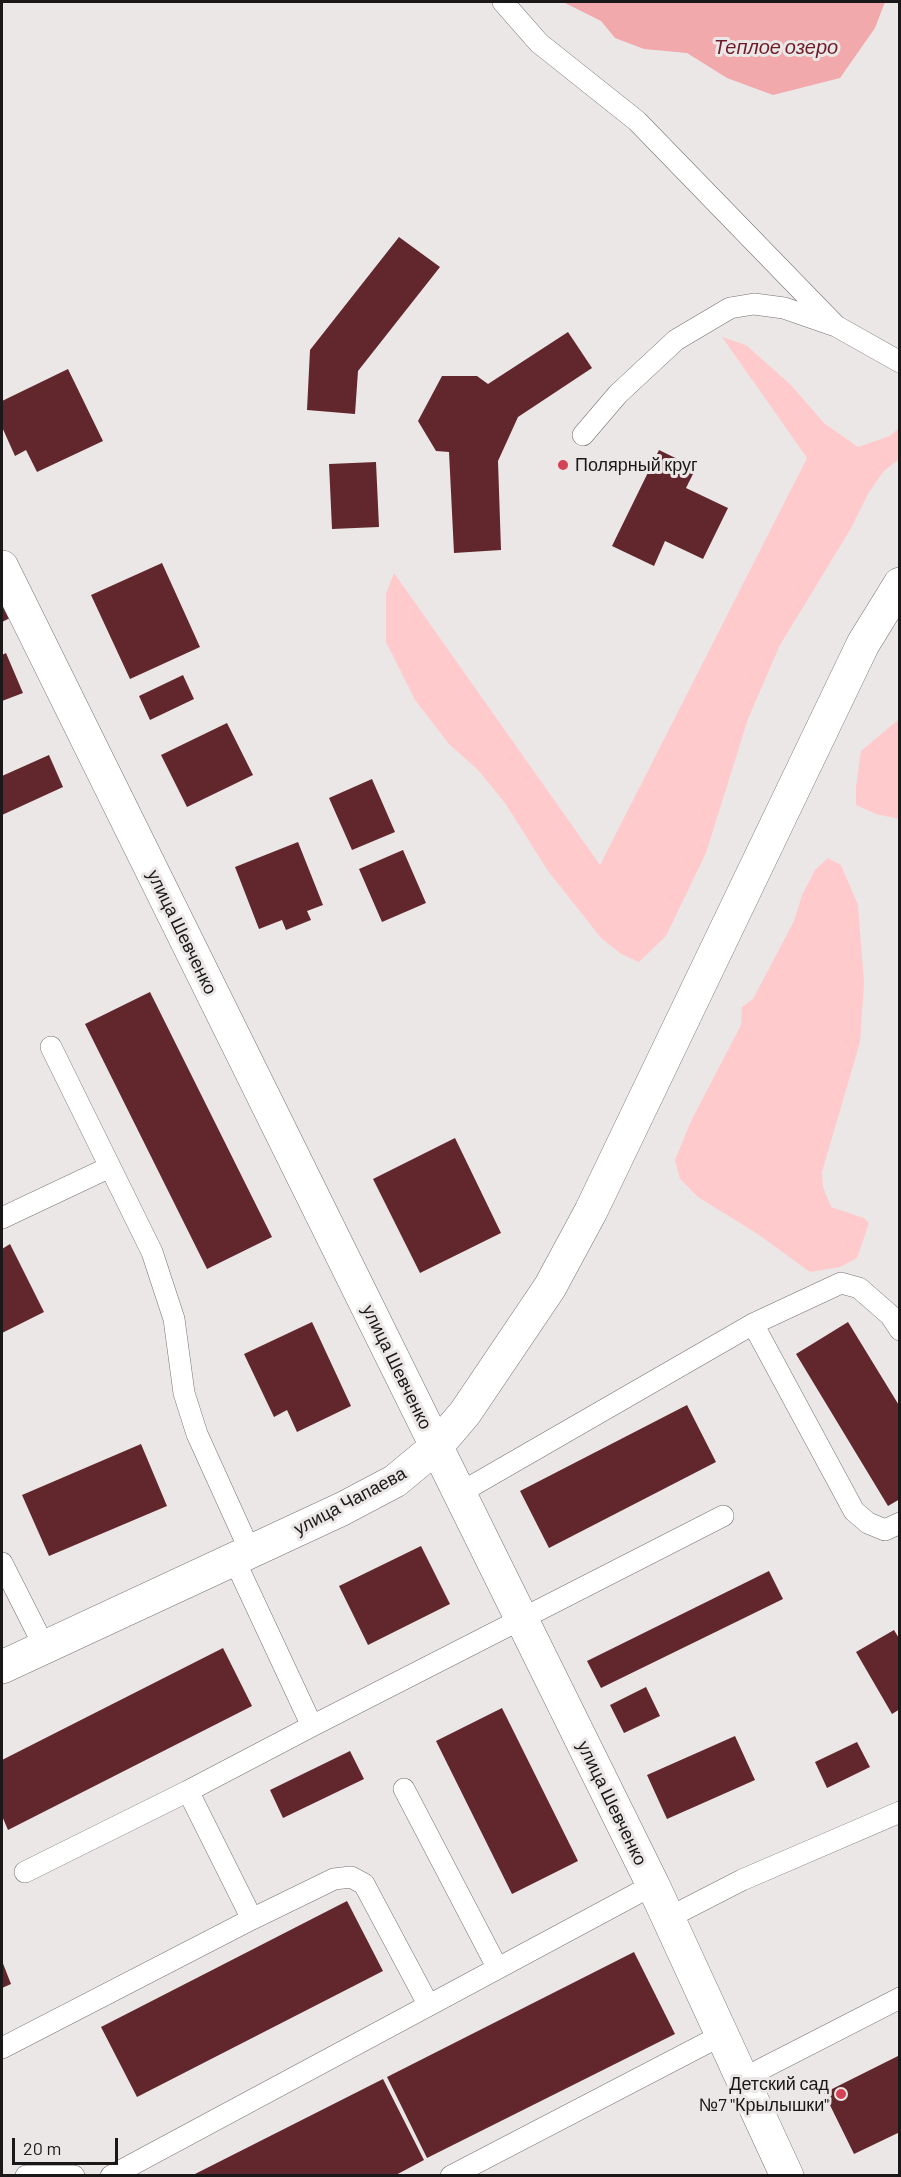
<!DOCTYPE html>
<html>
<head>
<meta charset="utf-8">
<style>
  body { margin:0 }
  #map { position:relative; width:901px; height:2177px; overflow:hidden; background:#ece7e7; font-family:Barlow,sans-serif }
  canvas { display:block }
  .frame { position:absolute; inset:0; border:3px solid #1a1818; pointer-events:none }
  .scale { position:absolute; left:12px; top:2138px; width:106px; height:27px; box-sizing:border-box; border:3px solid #1a1818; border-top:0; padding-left:8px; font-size:18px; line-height:21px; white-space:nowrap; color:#1a1818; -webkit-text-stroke:4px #ece7e7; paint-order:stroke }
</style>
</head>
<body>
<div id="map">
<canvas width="901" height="2177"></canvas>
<div class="frame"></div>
<div class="scale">20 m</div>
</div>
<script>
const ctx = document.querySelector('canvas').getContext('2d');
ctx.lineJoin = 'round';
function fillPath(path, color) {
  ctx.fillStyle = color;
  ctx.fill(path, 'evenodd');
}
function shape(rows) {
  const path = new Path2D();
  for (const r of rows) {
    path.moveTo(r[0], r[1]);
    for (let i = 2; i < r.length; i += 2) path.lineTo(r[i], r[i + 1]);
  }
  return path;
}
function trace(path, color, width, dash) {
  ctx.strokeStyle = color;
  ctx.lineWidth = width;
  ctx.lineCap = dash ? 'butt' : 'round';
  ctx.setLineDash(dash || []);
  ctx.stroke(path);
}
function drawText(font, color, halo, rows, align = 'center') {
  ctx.font = font + ' Barlow,sans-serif';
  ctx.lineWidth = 6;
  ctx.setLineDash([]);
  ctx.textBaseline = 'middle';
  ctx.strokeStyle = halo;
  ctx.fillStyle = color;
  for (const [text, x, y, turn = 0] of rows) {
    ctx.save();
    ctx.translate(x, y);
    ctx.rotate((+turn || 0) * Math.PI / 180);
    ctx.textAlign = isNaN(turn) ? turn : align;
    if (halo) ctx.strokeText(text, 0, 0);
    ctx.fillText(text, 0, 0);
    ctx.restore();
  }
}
const green = shape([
  [722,337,746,345,791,385,824,423,858,447,890,436,899,428,899,459,883,472,868,494,850,530,780,645,748,719,706,853,666,936,639,962,621,954,601,938,548,871,505,803,478,770,449,744,415,700,386,642,386,594,394,573,600,865,807,458],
  [899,719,899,819,876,814,856,805,856,787,861,751],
  [828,858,841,865,858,905,864,983,860,1042,822,1172,823,1187,831,1207,864,1218,869,1223,857,1258,840,1267,810,1272,759,1235,698,1197,680,1179,675,1160,691,1121,741,1025,742,1007,753,999,794,921,802,895,815,870]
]);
const water = shape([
  [563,2,885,2,875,28,840,78,773,95,727,78,687,53,644,49,615,38,601,21]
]);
const building = shape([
  [399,237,440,267,358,371,355,414,307,410,310,350],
  [568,332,592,368,518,417,498,461,501,550,454,553,449,452,436,451,418,421,442,376,477,376,488,384],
  [68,369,103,441,37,472,26,450,15,456,2,427,2,401],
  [659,450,696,468,686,488,728,508,703,559,665,541,654,566,612,546],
  [376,462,379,527,332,529,329,464],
  [162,563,200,647,130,679,91,595],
  [2,600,10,618,2,622],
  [6,653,23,693,2,701,2,655],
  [183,675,194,699,150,720,139,696],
  [227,723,253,775,187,807,161,755],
  [49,755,63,787,2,815,2,776],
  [372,779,395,832,352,850,329,798],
  [298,842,323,905,307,911,311,920,286,930,282,920,259,929,235,867],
  [403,850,426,903,382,922,359,869],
  [150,992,272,1237,207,1269,85,1024],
  [455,1138,501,1233,420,1273,373,1179],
  [10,1244,44,1312,2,1333,2,1249],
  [312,1322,351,1406,297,1432,287,1410,274,1417,244,1354],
  [848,1322,900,1407,900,1499,888,1506,796,1354],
  [687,1405,716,1462,549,1548,520,1491],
  [141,1444,167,1506,49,1556,22,1495],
  [421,1546,450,1604,368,1645,339,1586],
  [769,1571,783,1599,601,1688,587,1661],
  [894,1630,900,1640,900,1709,892,1714,856,1652],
  [223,1648,252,1706,8,1830,2,1816,2,1760],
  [646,1687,660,1716,624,1733,610,1705],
  [502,1708,578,1861,512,1894,436,1741],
  [735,1736,755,1780,667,1819,647,1775],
  [857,1742,870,1767,827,1788,815,1762],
  [350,1751,364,1779,283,1818,270,1790],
  [347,1901,383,1971,137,2097,101,2027],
  [634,1952,675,2034,427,2158,387,2077],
  [2,1961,11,1984,2,1988],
  [900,2055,900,2132,854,2154,824,2093],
  [383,2079,424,2160,394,2176,191,2176]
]);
const lane = shape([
  [503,2,539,43,637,121,836,326],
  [583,435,618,394,676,340,730,308,754,304,784,308,836,326,900,362],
  [51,1047,152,1252,174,1319,184,1393,197,1434,250,1551],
  [2,1218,110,1167],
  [753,1324,841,1283,859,1288,890,1315,900,1330],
  [458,1494,753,1324,854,1511,868,1523,885,1530,900,1523],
  [234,1559,312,1726,188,1791,252,1919],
  [2,1563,44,1646],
  [312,1726,723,1516],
  [404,1789,497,1967],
  [25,1872,188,1791],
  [668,1918,742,1880,900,1812],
  [2,2048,252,1919,334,1879,351,1877,364,1884,428,2004],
  [742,2079,900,1998],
  [26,2176,74,2176],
  [111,2176,653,1885],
  [451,2176,722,2035]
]);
const street = shape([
  [2,567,653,1885,787,2176]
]);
const secondary = shape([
  [2,1667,342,1509,395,1481,436,1447,465,1413,550,1287,591,1211,863,644,900,584]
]);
const markers = [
  [563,465,6,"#d34355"],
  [841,2094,6,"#d34355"]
];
const poiNames = [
  ["Полярный круг",575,465],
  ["Детский сад",829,2084,"right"],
  ["№7 \"Крылышки\"",829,2105,"right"]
];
const streetNames = [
  ["улица Шевченко",182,932,64],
  ["улица Шевченко",397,1367,64],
  ["улица Чапаева",350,1501,-28],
  ["улица Шевченко",612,1803,64]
];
const waterNames = [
  ["Теплое озеро",776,47]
];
fillPath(green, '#ffcacb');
fillPath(water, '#f1a9ab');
fillPath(building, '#62272c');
trace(lane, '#757171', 22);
trace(street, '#757171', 34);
trace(secondary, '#757171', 34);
trace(lane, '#fff', 21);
trace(street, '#fff', 33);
trace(secondary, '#fff', 33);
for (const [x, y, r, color] of markers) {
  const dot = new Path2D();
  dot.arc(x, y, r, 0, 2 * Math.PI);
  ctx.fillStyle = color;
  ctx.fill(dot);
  trace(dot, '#ece7e7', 2);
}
drawText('18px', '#1a1818', '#ece7e7', poiNames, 'left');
drawText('18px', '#1a1818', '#ece7e7', streetNames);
drawText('italic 20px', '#6e1c27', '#ece7e7', waterNames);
</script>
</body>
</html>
